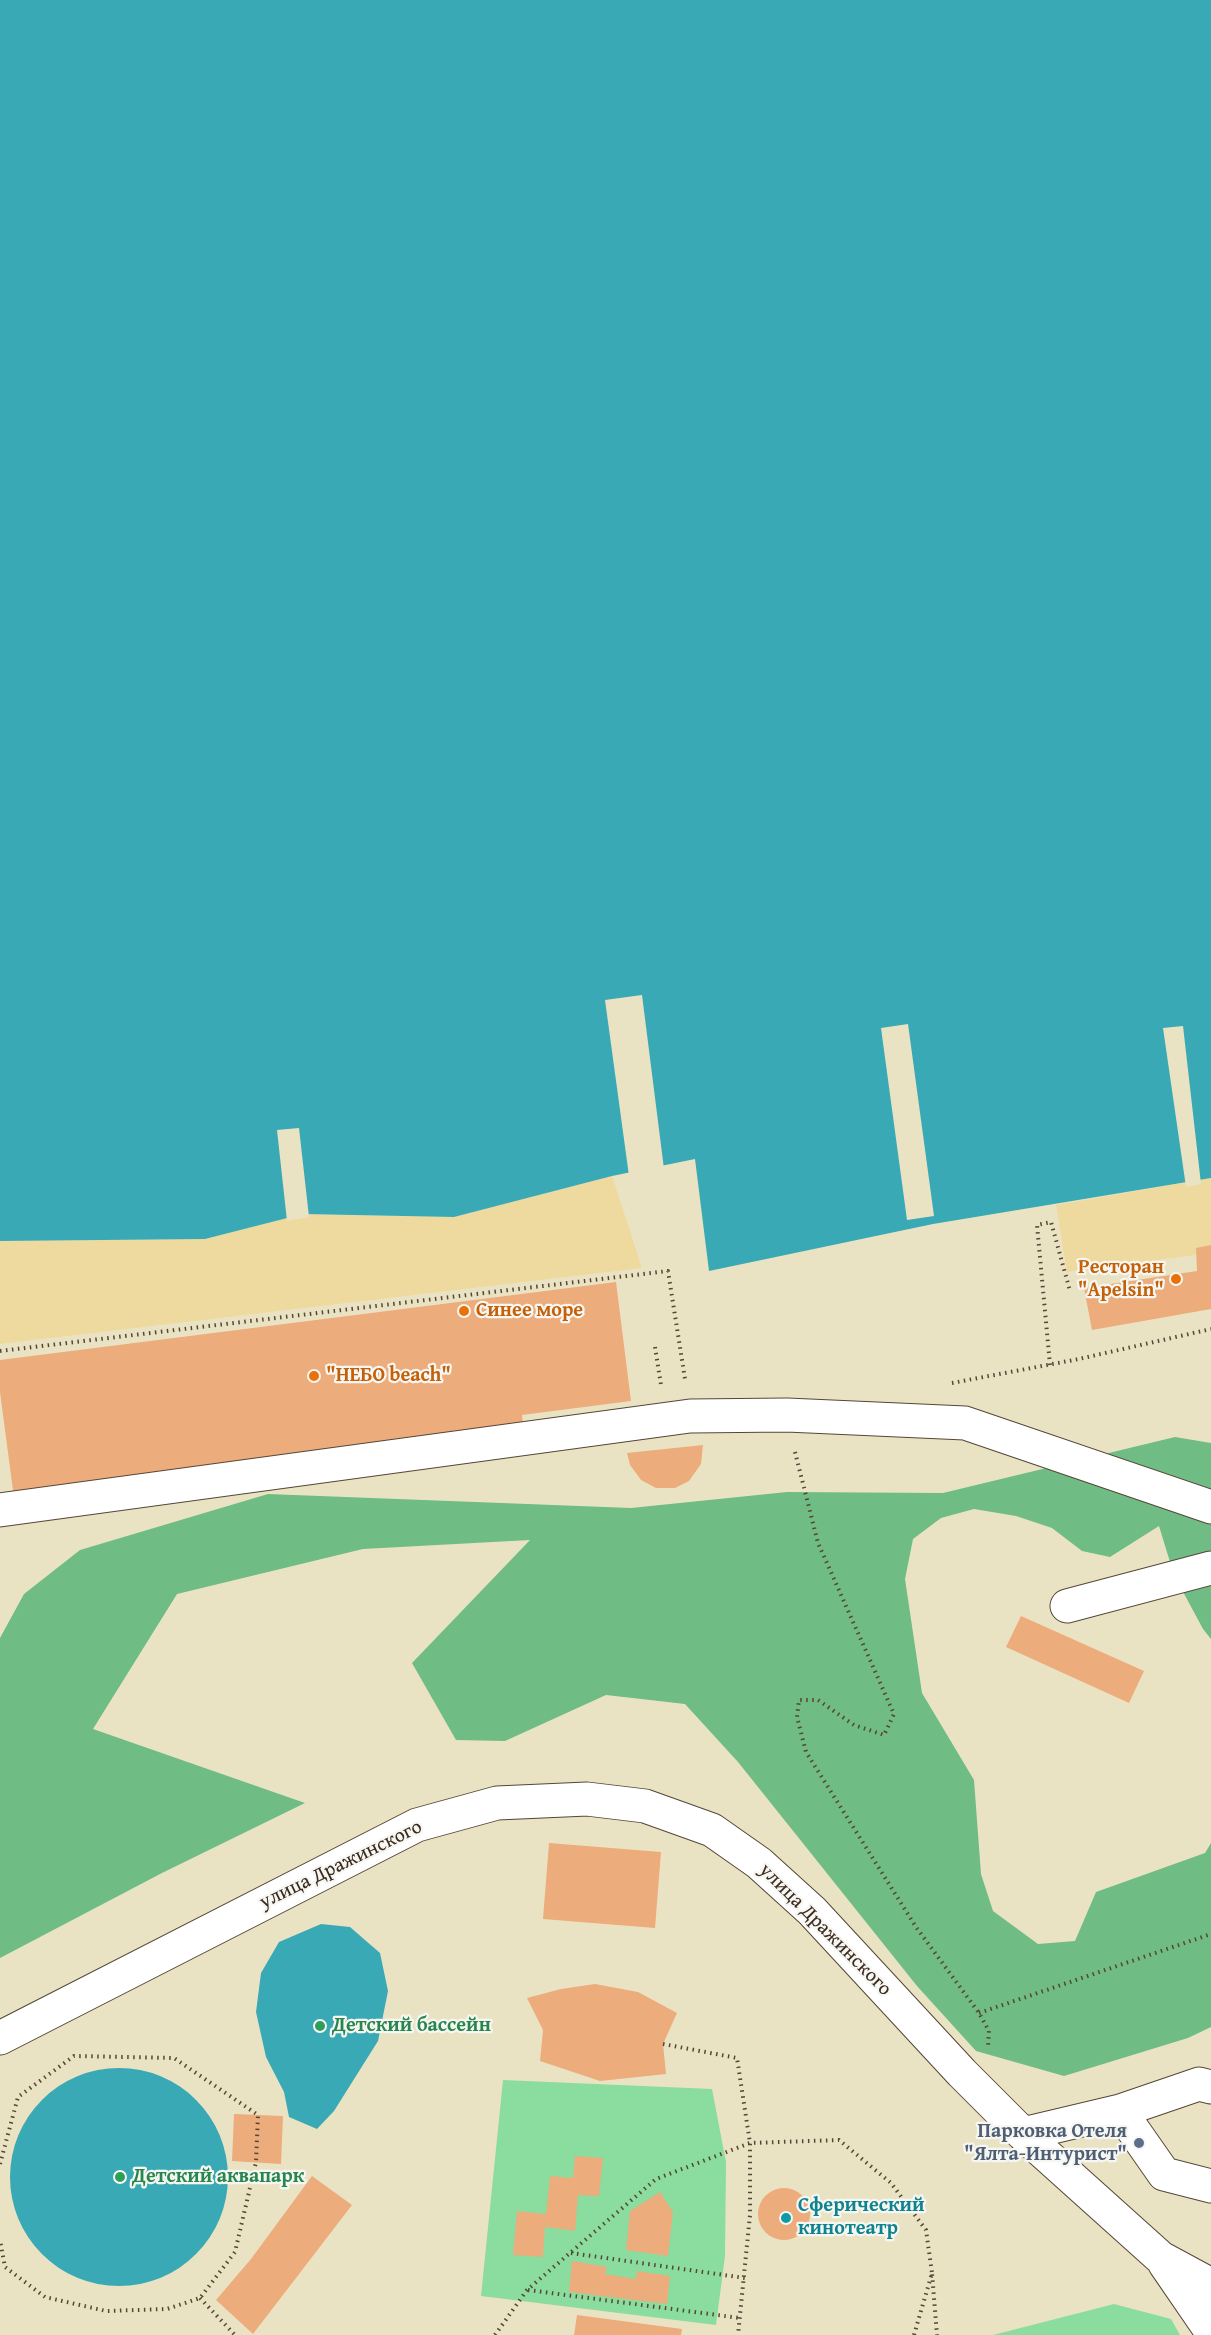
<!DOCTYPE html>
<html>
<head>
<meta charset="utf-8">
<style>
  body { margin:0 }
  canvas { display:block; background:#eae3c3 }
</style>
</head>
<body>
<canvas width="1211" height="2335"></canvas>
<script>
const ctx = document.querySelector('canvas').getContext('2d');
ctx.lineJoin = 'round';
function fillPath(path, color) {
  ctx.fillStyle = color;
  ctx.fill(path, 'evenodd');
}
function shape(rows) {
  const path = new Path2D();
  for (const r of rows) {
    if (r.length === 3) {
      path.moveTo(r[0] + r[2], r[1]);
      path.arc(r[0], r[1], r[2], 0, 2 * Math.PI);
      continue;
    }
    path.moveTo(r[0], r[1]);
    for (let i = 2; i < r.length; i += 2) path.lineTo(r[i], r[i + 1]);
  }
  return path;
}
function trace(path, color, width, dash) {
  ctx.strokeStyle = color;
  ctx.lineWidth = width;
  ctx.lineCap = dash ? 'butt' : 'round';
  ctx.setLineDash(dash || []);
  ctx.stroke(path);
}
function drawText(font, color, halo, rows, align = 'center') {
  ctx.font = font + ' "Gentium Book Plus",serif';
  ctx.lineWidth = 4.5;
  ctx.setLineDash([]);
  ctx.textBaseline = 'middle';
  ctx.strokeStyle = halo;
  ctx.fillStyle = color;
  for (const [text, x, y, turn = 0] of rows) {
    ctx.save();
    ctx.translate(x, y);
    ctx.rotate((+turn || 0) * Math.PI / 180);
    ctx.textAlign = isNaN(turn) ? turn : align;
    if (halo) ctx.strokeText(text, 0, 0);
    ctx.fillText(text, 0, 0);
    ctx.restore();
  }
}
const green = shape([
  [503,2080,712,2089,726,2162,725,2256,716,2325,481,2296],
  [1114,2304,1171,2319,1180,2335,993,2335]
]);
const forest = shape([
  [1175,1437,1211,1443,1211,1639,1203,1629,1174,1575,1159,1526,1110,1557,1082,1551,1052,1528,1016,1516,974,1509,941,1518,913,1539,905,1579,922,1693,974,1780,981,1874,993,1911,1038,1944,1075,1941,1096,1892,1205,1853,1211,1843,1211,2027,1188,2038,1064,2076,976,2051,917,1986,738,1762,685,1704,606,1695,505,1741,456,1740,412,1663,530,1540,363,1549,177,1594,93,1729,305,1803,162,1873,0,1958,0,1638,24,1594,80,1550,268,1494,631,1508,787,1492,943,1493]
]);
const sand = shape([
  [612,1176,642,1268,0,1344,0,1241,205,1239,303,1214,454,1217],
  [1211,1178,1211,1253,1067,1272,1056,1205]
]);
const water = shape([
  [0,0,1211,0,1211,1178,933,1224,709,1271,695,1159,612,1176,454,1217,303,1214,205,1239,0,1241],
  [321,1924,350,1927,380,1953,388,1991,378,2041,334,2111,317,2129,289,2117,284,2092,266,2057,256,2012,261,1973,279,1942],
  [119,2177,109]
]);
const pier = shape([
  [642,995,664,1169,629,1176,605,1000],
  [908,1024,934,1216,907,1220,881,1028],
  [1183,1026,1201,1184,1186,1187,1163,1028],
  [299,1128,309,1217,287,1221,277,1130]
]);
const building = shape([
  [1211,1245,1211,1309,1092,1330,1084,1288,1197,1271,1196,1248],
  [616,1282,631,1401,522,1415,524,1433,14,1498,0,1392,0,1360],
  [703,1445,701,1464,689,1481,675,1488,656,1488,641,1480,630,1465,627,1453],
  [1021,1616,1144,1671,1129,1703,1006,1647],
  [549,1843,661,1852,655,1928,543,1919],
  [595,1984,638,1992,677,2013,663,2044,666,2074,600,2081,540,2061,543,2030,527,1998,561,1989],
  [234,2114,283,2116,281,2164,232,2161],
  [575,2156,603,2158,599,2196,578,2195,575,2231,545,2227,543,2257,513,2255,517,2211,546,2214,550,2176,573,2178],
  [312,2176,352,2205,253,2334,216,2300,251,2259],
  [784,2214,26],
  [660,2192,673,2212,668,2256,626,2250,630,2211],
  [572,2261,607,2267,605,2274,636,2279,637,2271,670,2276,667,2304,569,2292],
  [577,2315,682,2329,681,2335,574,2335]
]);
const path = shape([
  [655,1347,661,1385],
  [0,1351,668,1271,685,1379],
  [1050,1365,1037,1225,1051,1222,1070,1291],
  [952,1383,1079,1359,1211,1329],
  [795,1452,818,1543,894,1714,884,1735,854,1725,818,1700,799,1700,797,1717,806,1752,916,1927,979,2013,989,2031,988,2047],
  [979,2013,1211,1934],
  [663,2044,737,2058,750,2143,750,2215,738,2335],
  [0,2164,18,2097,74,2056,174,2058,258,2115,256,2162,235,2252,200,2298,167,2309,106,2311,45,2297,5,2267,0,2240],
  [571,2253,745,2278],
  [528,2290,740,2318],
  [200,2298,235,2335],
  [495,2335,527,2290,656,2179,750,2143,839,2140,891,2183,926,2230,932,2273],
  [914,2335,932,2273,937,2335]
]);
const minor = shape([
  [0,1510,690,1416,787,1415,965,1423,1211,1507],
  [1067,1606,1211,1568],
  [0,2038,417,1825,497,1803,587,1799,645,1806,712,1830,759,1863,812,1911,962,2073,1023,2134,1161,2258,1211,2285],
  [1120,2111,1164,2174,1211,2186],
  [1023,2134,1120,2111,1199,2084,1211,2087],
  [1165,2264,1211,2331]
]);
const markers = [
  [1176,1279,6,"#e8710a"],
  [464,1311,6,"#e8710a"],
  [314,1376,6,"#e8710a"],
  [320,2026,6,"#2e9e5b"],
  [1139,2143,6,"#5c6f8a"],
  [120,2177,6,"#2e9e5b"],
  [786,2218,6,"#0f9aa8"]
];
const foodNames = [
  ["Ресторан",1164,1268,"right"],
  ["\"Apelsin\"",1164,1291,"right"],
  ["Синее море",476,1311],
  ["\"НЕБО beach\"",326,1376]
];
const streetNames = [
  ["улица Дражинского",341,1865,-26],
  ["улица Дражинского",825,1930,45]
];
const leisureNames = [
  ["Детский бассейн",332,2026],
  ["Детский аквапарк",132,2177]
];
const serviceNames = [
  ["Парковка Отеля",1127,2132],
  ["\"Ялта-Интурист\"",1127,2155]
];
const cultureNames = [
  ["Сферический",798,2206],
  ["кинотеатр",798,2229]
];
fillPath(green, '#8add9e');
fillPath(forest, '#6fbc85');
fillPath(sand, '#eeda9e');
fillPath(water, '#39aab5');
fillPath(pier, '#eae3c3');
fillPath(building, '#ecac7c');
trace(minor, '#554637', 35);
trace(path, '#554637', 4, [1.5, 4.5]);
trace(minor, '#fff', 33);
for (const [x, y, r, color] of markers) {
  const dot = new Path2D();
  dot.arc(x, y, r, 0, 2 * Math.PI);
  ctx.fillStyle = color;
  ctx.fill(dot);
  trace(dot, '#f6f6f2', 2);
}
drawText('bold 20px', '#c56008', '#f6f6f2', foodNames, 'left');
drawText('20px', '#3b2a1e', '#f6f6f2', streetNames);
drawText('bold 20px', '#27864d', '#f6f6f2', leisureNames, 'left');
drawText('bold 20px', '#4e5e75', '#f6f6f2', serviceNames, 'right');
drawText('bold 20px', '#0d838f', '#f6f6f2', cultureNames, 'left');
</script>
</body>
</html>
